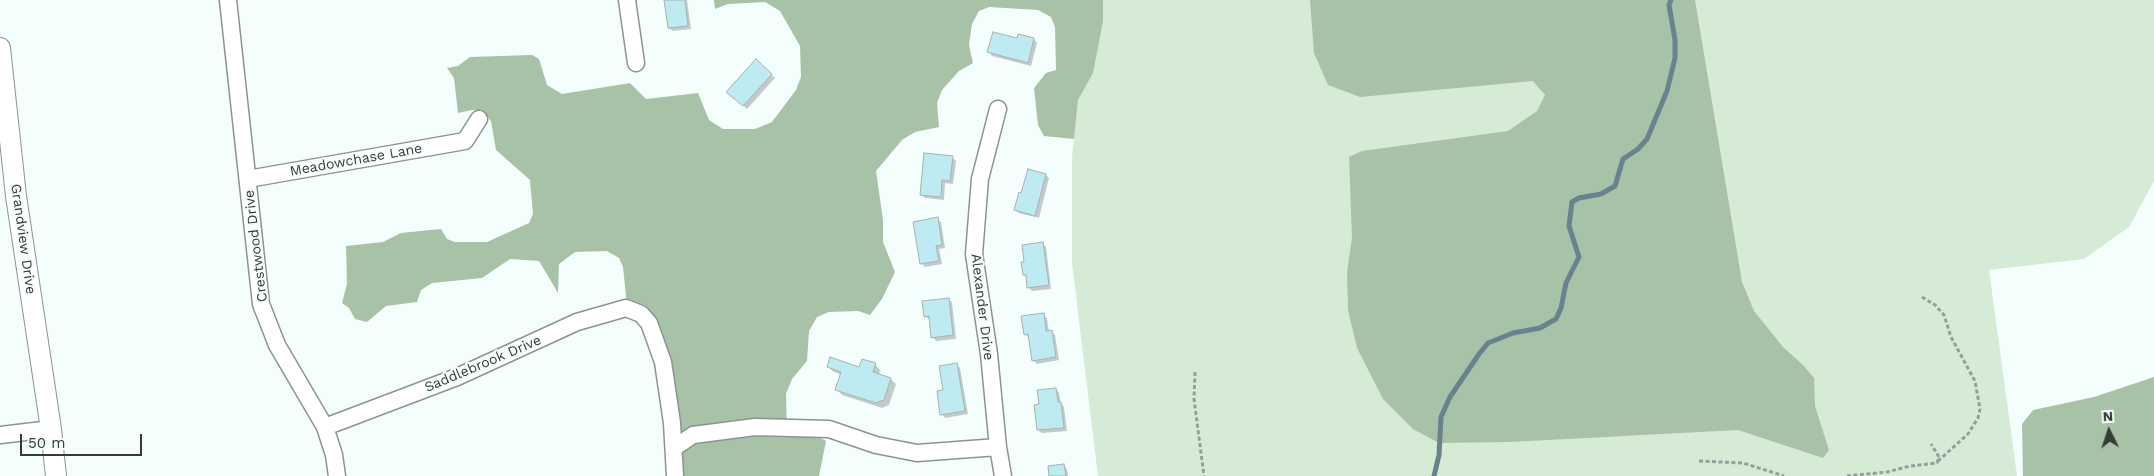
<!DOCTYPE html>
<html>
<head>
<meta charset="utf-8">
<style>
  body { margin:0 }
  #map { position:relative; width:2154px; height:476px; overflow:hidden; background:#f4fefd; font-family:"Work Sans",sans-serif }
  canvas { display:block }
  .north { position:absolute; left:2084px; top:406px; width:50px; height:50px; -webkit-text-stroke:4px #f4fefd; paint-order:stroke; rotate:356deg; font-size:14px; font-weight:700; line-height:20px; text-align:center; color:#363a39 }
  .north::after { content:''; display:block; margin:auto; width:18px; height:22px; background:#363a39; clip-path:polygon(50% 0,100% 100%,50% 72%,0 100%) }
  .scale { position:absolute; left:20px; top:434px; width:122px; height:22px; box-sizing:border-box; border:2px solid #363a39; border-top:0; padding-left:6px; font-size:15px; line-height:18px; white-space:nowrap; color:#363a39; -webkit-text-stroke:4px #f4fefd; paint-order:stroke }
</style>
</head>
<body>
<div id="map">
<canvas width="2154" height="476"></canvas>
<div class="north">N</div>
<div class="scale">50 m</div>
</div>
<script>
const ctx = document.querySelector('canvas').getContext('2d');
ctx.lineJoin = 'round';
function fillPath(path, color) {
  ctx.fillStyle = color;
  ctx.fill(path, 'evenodd');
}
function shape(rows) {
  const path = new Path2D();
  for (const r of rows) {
    path.moveTo(r[0], r[1]);
    for (let i = 2; i < r.length; i += 2) path.lineTo(r[i], r[i + 1]);
  }
  return path;
}
function trace(path, color, width, dash) {
  ctx.strokeStyle = color;
  ctx.lineWidth = width;
  ctx.lineCap = dash ? 'butt' : 'round';
  ctx.setLineDash(dash || []);
  ctx.stroke(path);
}
function drawText(font, color, halo, rows, align = 'center') {
  ctx.font = font + ' "Work Sans",sans-serif';
  ctx.lineWidth = 4;
  ctx.setLineDash([]);
  ctx.textBaseline = 'middle';
  ctx.strokeStyle = halo;
  ctx.fillStyle = color;
  for (const [text, x, y, turn = 0] of rows) {
    ctx.save();
    ctx.translate(x, y);
    ctx.rotate((+turn || 0) * Math.PI / 180);
    ctx.textAlign = isNaN(turn) ? turn : align;
    if (halo) ctx.strokeText(text, 0, 0);
    ctx.fillText(text, 0, 0);
    ctx.restore();
  }
}
const green = shape([
  [1069,0,2154,0,2154,181,2129,227,2084,259,1989,270,2017,476,1098,476,1072,263,1072,157,1082,61]
]);
const forest = shape([
  [714,0,1103,0,1103,21,1093,73,1078,100,1074,139,1044,136,1038,125,1034,88,1046,73,1056,70,1055,27,1051,17,1038,10,989,7,979,11,972,24,969,45,973,63,959,71,942,90,937,103,939,127,915,132,902,140,876,171,883,220,883,242,895,272,882,299,870,315,858,311,829,312,817,317,809,331,807,361,792,379,786,394,787,430,819,437,826,441,819,476,676,476,661,352,627,306,623,267,619,258,607,251,575,252,559,264,558,293,539,261,510,259,482,278,432,283,421,290,417,302,386,306,367,322,355,319,349,308,342,303,347,284,346,246,383,242,401,233,441,229,447,239,455,242,487,242,529,223,533,214,530,180,496,150,491,121,483,111,472,110,458,113,454,78,447,68,458,66,470,57,532,55,539,59,547,85,562,94,630,83,646,99,698,93,709,120,723,129,755,129,772,122,796,90,801,77,800,46,780,11,765,2,728,4,715,9],
  [1310,0,1695,0,1742,282,1754,311,1783,347,1803,365,1814,378,1815,406,1829,450,1823,458,1738,430,1510,442,1439,443,1413,429,1383,399,1357,348,1348,310,1347,272,1352,238,1349,157,1362,151,1508,131,1537,111,1545,95,1533,81,1360,97,1328,85,1314,53],
  [2154,377,2154,476,2023,476,2022,424,2033,410,2094,397]
]);
const shadow = shape([
  [665,0,687,0,691,29,673,31,669,28],
  [1034,39,1037,43,1031,66,992,56,989,52,1018,40],
  [756,61,775,78,747,109,728,92],
  [952,157,956,161,953,184,945,183,944,200,925,198,922,195],
  [1046,175,1049,178,1039,218,1019,213,1015,210,1022,195],
  [937,219,941,222,945,248,939,249,942,264,925,267,921,263],
  [1043,244,1046,247,1051,289,1032,291,1028,287,1027,278,1024,275,1025,263],
  [948,299,952,302,956,339,936,341,933,337,930,320,925,316],
  [1043,314,1047,318,1049,332,1052,332,1055,335,1059,360,1037,364,1033,360,1029,338,1025,334],
  [875,364,880,370,879,375,891,379,896,384,889,405,882,408,842,395,837,389,842,375,834,372,828,367,860,369],
  [957,364,960,368,968,414,945,418,942,414,944,391],
  [1056,389,1059,393,1061,403,1064,407,1067,431,1042,433,1038,430,1040,405],
  [1064,465,1067,469,1068,476,1050,476]
]);
const stream = shape([
  [1434,476,1439,455,1441,417,1450,397,1479,354,1488,343,1513,333,1540,328,1556,319,1561,308,1566,283,1579,257,1569,226,1572,202,1579,198,1601,194,1615,186,1623,159,1638,149,1647,139,1667,91,1675,58,1675,40,1669,5,1671,0]
]);
const building = shape([
  [664,0,685,0,688,26,668,28,664,0],
  [993,32,1017,38,1018,34,1034,38,1028,63,987,52,993,32],
  [756,59,772,74,743,106,726,92,756,59],
  [924,153,953,156,950,181,942,180,941,197,920,195,924,153],
  [1028,169,1046,174,1035,216,1014,210,1019,192,1021,193,1028,169],
  [938,217,942,245,936,246,939,261,920,264,913,222,938,217],
  [1043,242,1049,285,1027,288,1026,275,1023,275,1021,262,1024,262,1022,245,1043,242],
  [949,298,953,335,931,338,929,316,924,317,922,301,949,298],
  [1044,313,1046,331,1052,330,1056,357,1032,361,1028,334,1024,335,1021,316,1044,313],
  [830,357,859,367,862,359,876,363,873,372,891,378,884,400,876,403,835,390,841,372,827,367,830,357],
  [957,363,965,411,940,415,937,391,943,390,939,366,957,363],
  [1056,388,1058,402,1061,402,1064,428,1037,430,1034,405,1039,404,1037,390,1056,388],
  [1064,464,1066,476,1049,476,1048,466,1064,464]
]);
const path = shape([
  [1922,297,1935,305,1944,315,1951,337,1975,381,1980,409,1978,418,1968,434,1938,461],
  [1195,372,1194,399,1204,476],
  [1699,461,1743,463,1784,476],
  [1847,476,1887,472,1910,466,1937,463,1939,457,1931,444]
]);
const minor = shape([
  [228,0,261,304,277,345,325,427,334,455,337,476],
  [627,0,636,63],
  [998,109,980,179,974,254,989,354,998,447,1003,476],
  [248,179,465,141,479,119],
  [325,427,457,377,577,322,626,308,641,314,649,323,663,362,672,423,675,476],
  [0,435,51,429],
  [674,448,693,435,755,427,829,429,876,445,917,453,998,447]
]);
const tertiary = shape([
  [0,48,16,196,51,429,56,476]
]);
const streetNames = [
  ["Meadowchase Lane",356,160,-10],
  ["Grandview Drive",23,239,82],
  ["Crestwood Drive",256,246,-97],
  ["Alexander Drive",982,307,83],
  ["Saddlebrook Drive",483,364,-23]
];
fillPath(green, '#d6ebd5');
fillPath(forest, '#a8c2a7');
fillPath(shadow, '#0003');
trace(stream, '#68838e', 5);
fillPath(building, '#beebf1');
trace(building, '#a7b1b2', 1);
trace(minor, '#8c9493', 19);
trace(tertiary, '#8c9493', 22);
trace(path, '#969d9c', 3, [4, 2.5]);
trace(minor, '#fff', 16);
trace(tertiary, '#fff', 20);
drawText('14px', '#363a39', '#f4fefd', streetNames);
</script>
</body>
</html>
